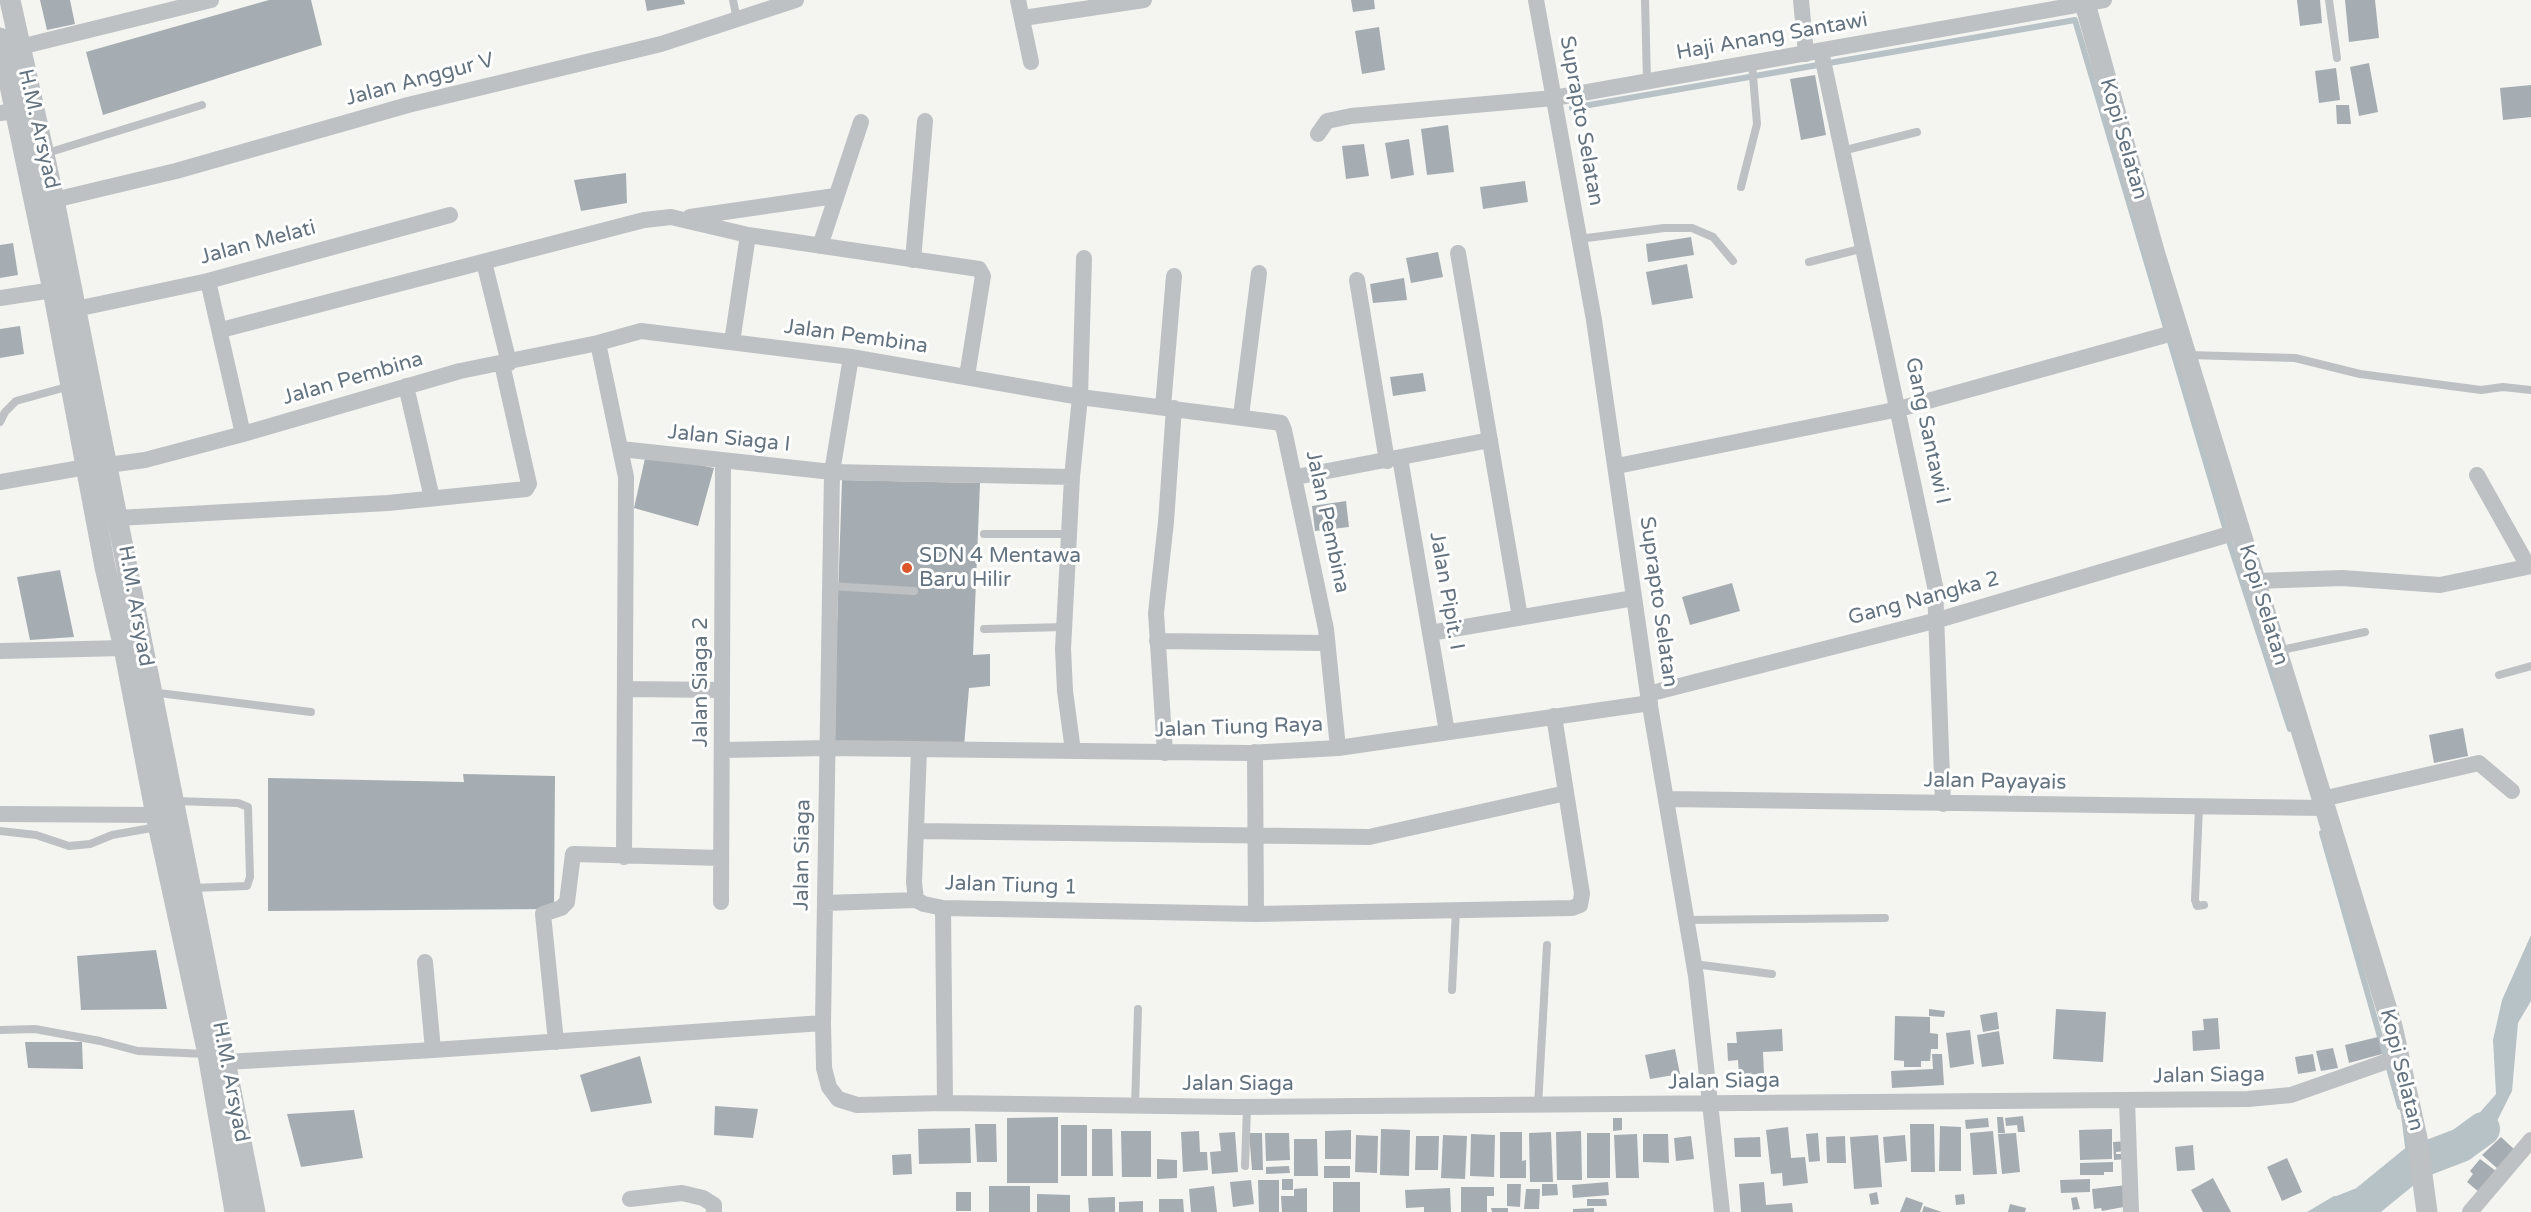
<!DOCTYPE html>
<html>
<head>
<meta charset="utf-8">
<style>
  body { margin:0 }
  canvas { display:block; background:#f4f4f0 }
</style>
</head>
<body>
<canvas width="2531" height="1212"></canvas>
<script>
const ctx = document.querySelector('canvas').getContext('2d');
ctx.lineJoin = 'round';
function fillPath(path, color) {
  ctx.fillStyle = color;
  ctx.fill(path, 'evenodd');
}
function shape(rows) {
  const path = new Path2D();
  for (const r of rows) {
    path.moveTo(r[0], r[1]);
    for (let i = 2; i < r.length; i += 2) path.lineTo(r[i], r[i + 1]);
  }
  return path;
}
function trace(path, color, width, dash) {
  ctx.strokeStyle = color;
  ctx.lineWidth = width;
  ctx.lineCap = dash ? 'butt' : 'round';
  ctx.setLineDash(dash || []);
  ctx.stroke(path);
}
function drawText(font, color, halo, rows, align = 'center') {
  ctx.font = font + ' "Varela Round",sans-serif';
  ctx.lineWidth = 6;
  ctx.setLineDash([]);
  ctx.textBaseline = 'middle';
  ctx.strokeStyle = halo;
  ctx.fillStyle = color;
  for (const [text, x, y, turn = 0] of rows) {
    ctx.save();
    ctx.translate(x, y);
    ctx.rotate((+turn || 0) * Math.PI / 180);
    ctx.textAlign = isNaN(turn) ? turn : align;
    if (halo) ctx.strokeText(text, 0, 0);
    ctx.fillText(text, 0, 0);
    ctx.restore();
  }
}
const water = shape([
  [2531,935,2531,1001,2518,1023,2512,1091,2494,1127,2472,1151,2459,1154,2444,1169,2442,1147,2462,1133,2496,1094,2493,1040,2502,1000],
  [2400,1107,2426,1168,2414,1180,2365,1212,2307,1212,2334,1196,2352,1201,2370,1183,2407,1163]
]);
const stream = shape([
  [1572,108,2075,20,2229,541,2290,729],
  [2322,833,2400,1107]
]);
const river = shape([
  [2342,1212,2365,1203,2414,1163,2461,1145,2483,1129]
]);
const building = shape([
  [40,0,70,0,75,24,47,30],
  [269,0,311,0,322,45,103,115,86,52],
  [645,0,684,0,685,4,647,11],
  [1351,0,1374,0,1375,9,1353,12],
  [2297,0,2320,0,2322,23,2300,26],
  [2345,0,2375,0,2379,38,2349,42],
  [1379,27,1385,70,1362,74,1355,31],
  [2369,63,2378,112,2359,116,2350,67],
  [2336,68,2340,100,2319,103,2315,71],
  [1815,75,1826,135,1801,140,1790,79],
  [2531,85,2531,117,2503,120,2500,88],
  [2336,105,2349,105,2351,124,2337,124],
  [1448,125,1454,172,1427,175,1421,129],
  [1409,139,1414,175,1391,179,1385,143],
  [1364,144,1369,176,1346,179,1342,146],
  [626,173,627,203,581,211,574,180],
  [1525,181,1528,202,1483,209,1480,187],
  [1691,237,1694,255,1648,262,1646,244],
  [13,243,18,275,0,278,0,245],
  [1438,252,1443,277,1411,283,1406,258],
  [1687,264,1693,298,1652,305,1646,272],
  [1404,278,1407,300,1373,303,1370,284],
  [20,326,24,354,0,358,0,329],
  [1423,373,1426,391,1393,396,1390,377],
  [646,454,714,468,698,526,634,508],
  [842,480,980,483,973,655,990,654,990,686,969,688,964,746,833,743],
  [1346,501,1349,527,1315,531,1312,506],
  [60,570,74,637,30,640,17,577],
  [1732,583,1740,611,1690,625,1682,597],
  [2463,728,2468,756,2434,763,2429,735],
  [463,774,555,776,554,909,268,911,268,778,464,782],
  [156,950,167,1009,81,1010,77,956],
  [1929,1009,1945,1011,1944,1017,1929,1016],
  [2056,1009,2106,1012,2103,1062,2053,1059],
  [1997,1012,1999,1029,1983,1032,1980,1015],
  [1895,1016,1930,1017,1930,1033,1938,1034,1938,1049,1931,1049,1930,1061,1921,1061,1921,1067,1904,1067,1904,1061,1894,1060],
  [2218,1018,2220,1049,2193,1051,2192,1031,2204,1030,2203,1019],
  [1782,1029,1783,1051,1763,1052,1764,1074,1739,1075,1738,1060,1728,1061,1727,1043,1737,1043,1736,1032],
  [1970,1030,1974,1064,1950,1068,1946,1033],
  [1999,1031,2004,1064,1982,1067,1977,1035],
  [2378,1037,2382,1054,2349,1063,2345,1045],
  [25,1042,82,1042,83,1069,28,1068],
  [2333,1048,2338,1068,2321,1071,2316,1051],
  [1675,1049,1680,1074,1650,1079,1645,1055],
  [1932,1054,1942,1054,1944,1085,1892,1088,1891,1071,1933,1069],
  [2313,1054,2316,1071,2298,1074,2295,1057],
  [640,1056,652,1103,591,1112,580,1075],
  [715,1106,758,1109,753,1138,714,1135],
  [354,1110,363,1158,301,1167,287,1114],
  [2023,1116,2025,1132,2018,1132,2017,1125,2006,1126,2005,1118],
  [1058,1117,1058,1183,1007,1183,1007,1118],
  [1997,1117,2003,1117,2005,1133,1998,1133],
  [1613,1118,1622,1118,1622,1130,1613,1131],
  [1988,1118,1989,1127,1966,1129,1965,1120],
  [975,1124,996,1124,997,1162,977,1162],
  [1910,1124,1934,1124,1935,1172,1911,1172],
  [1061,1125,1087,1125,1087,1176,1061,1176],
  [1940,1126,1961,1127,1961,1171,1939,1171],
  [1788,1127,1791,1158,1805,1157,1808,1183,1783,1186,1782,1173,1771,1174,1766,1130],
  [970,1128,971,1163,919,1164,918,1129],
  [1092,1129,1112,1129,1113,1176,1092,1176],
  [1381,1129,1410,1130,1409,1176,1380,1175],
  [2112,1129,2112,1159,2080,1160,2079,1130],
  [1351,1130,1351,1159,1325,1159,1325,1131],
  [1121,1131,1151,1131,1151,1177,1122,1177],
  [1199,1131,1200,1152,1207,1152,1208,1170,1183,1172,1181,1132],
  [1581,1131,1582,1180,1557,1180,1556,1132],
  [1993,1131,1997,1174,1973,1175,1970,1133],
  [1235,1132,1238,1172,1212,1174,1210,1152,1221,1151,1219,1133],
  [1500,1132,1522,1132,1522,1161,1526,1160,1526,1178,1500,1178],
  [1551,1132,1553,1182,1530,1182,1529,1133],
  [1249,1133,1262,1133,1263,1170,1252,1170],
  [1265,1133,1289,1133,1290,1160,1266,1161],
  [1587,1133,1610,1133,1610,1178,1587,1178],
  [1818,1133,1820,1161,1809,1162,1806,1134],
  [2016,1133,2020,1172,2002,1174,1998,1134],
  [1471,1134,1495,1135,1494,1177,1470,1176],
  [1637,1134,1639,1178,1616,1178,1614,1135],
  [1643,1134,1668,1134,1669,1163,1643,1162],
  [1356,1135,1378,1136,1377,1173,1355,1172],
  [1443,1135,1467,1136,1465,1179,1441,1178],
  [1878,1135,1882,1187,1854,1189,1850,1137],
  [1905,1135,1907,1161,1885,1163,1883,1137],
  [1416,1136,1439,1136,1438,1170,1415,1170],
  [1691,1136,1694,1159,1676,1161,1674,1138],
  [1845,1136,1846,1163,1827,1163,1826,1137],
  [1760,1137,1761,1157,1735,1157,1734,1138],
  [2501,1137,2515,1150,2498,1169,2482,1155],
  [1294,1139,1317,1139,1318,1176,1294,1176],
  [2126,1141,2127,1151,2116,1152,2116,1154,2126,1154,2126,1159,2114,1160,2113,1142],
  [2193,1145,2195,1170,2177,1171,2175,1147],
  [911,1154,912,1174,893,1175,892,1155],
  [2287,1158,2302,1192,2282,1201,2267,1167],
  [1157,1159,1177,1160,1177,1178,1157,1179],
  [2480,1159,2496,1171,2479,1192,2467,1182,2473,1174,2470,1171],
  [2113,1162,2113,1172,2104,1172,2104,1175,2080,1175,2080,1163],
  [1289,1166,1290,1173,1266,1174,1266,1167],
  [1324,1166,1350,1166,1350,1178,1324,1178],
  [2213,1178,2231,1212,2203,1212,2191,1190],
  [1282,1179,1293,1179,1293,1190,1282,1190],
  [2090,1179,2090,1192,2061,1193,2060,1180],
  [1251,1180,1254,1204,1233,1207,1230,1182],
  [1258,1180,1279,1180,1279,1212,1259,1212],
  [1333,1182,1360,1182,1360,1212,1333,1212],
  [1608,1182,1609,1195,1573,1198,1572,1185],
  [1764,1182,1766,1205,1792,1203,1793,1212,1741,1212,1739,1184],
  [1507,1184,1521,1184,1520,1207,1507,1206],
  [1542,1184,1557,1184,1558,1195,1542,1196],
  [2127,1185,2129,1206,2102,1211,2101,1208,2094,1209,2092,1189],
  [989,1186,1030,1186,1030,1212,989,1212],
  [1214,1186,1217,1212,1191,1212,1189,1189],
  [1461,1187,1494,1187,1494,1196,1487,1196,1487,1212,1461,1212],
  [1307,1188,1307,1212,1282,1212,1281,1196,1294,1196,1294,1189],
  [1450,1188,1451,1212,1424,1212,1424,1207,1406,1208,1405,1190],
  [1526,1189,1540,1189,1539,1209,1524,1209],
  [956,1192,971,1192,971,1211,956,1211],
  [1877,1192,1879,1204,1871,1205,1869,1194],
  [1037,1194,1070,1195,1070,1212,1037,1212],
  [1964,1194,1965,1204,1956,1205,1955,1195],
  [1115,1197,1115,1212,1089,1212,1088,1198],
  [1906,1197,1923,1203,1920,1212,1900,1212],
  [2077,1197,2080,1209,2073,1210,2071,1198],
  [1159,1199,1183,1199,1184,1212,1159,1212],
  [1587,1199,1606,1199,1607,1206,1587,1206],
  [1143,1201,1143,1212,1119,1212,1119,1202],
  [2010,1204,2026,1208,2025,1212,2008,1212],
  [1924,1206,1942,1212,1922,1212],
  [1491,1208,1508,1208,1508,1212,1492,1212],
  [1594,1208,1594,1212,1573,1212,1573,1209]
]);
const service = shape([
  [733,0,737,20],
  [1645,0,1647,82],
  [2329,0,2337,58],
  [1842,151,1917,132],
  [44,154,202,105],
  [1741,187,1757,124,1752,64],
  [1579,239,1664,228,1692,228,1713,237,1733,261],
  [1809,262,1864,248],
  [2188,355,2295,358,2360,374,2481,390,2503,387,2531,390],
  [0,422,5,412,16,401,70,386],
  [984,534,1069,534],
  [830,586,914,591],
  [984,629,1065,627],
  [2277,651,2365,632],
  [2499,675,2531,666],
  [151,692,311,712],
  [174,801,238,803,248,807,250,877,247,886,191,888],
  [2199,807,2195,900,2197,906,2204,905],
  [0,831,36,835,69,846,90,844,112,835,157,827],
  [1686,920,1885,918],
  [1694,964,1772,974],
  [1452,990,1456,910],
  [0,1030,35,1029,100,1041,138,1051,207,1054],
  [1135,1106,1138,1009],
  [1538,1106,1547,945],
  [1245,1166,1247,1107]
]);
const minor = shape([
  [1018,0,1031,62],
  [1536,0,1594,320,1648,694,1696,976,1722,1212],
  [1801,0,1806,54],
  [1023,18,1144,0],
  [20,47,211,0],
  [1821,51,1935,586,1943,804],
  [0,113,16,111],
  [1318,134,1327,121,1351,116,1554,98,2104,0],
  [54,200,176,171,408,105,661,44,796,0],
  [690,217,835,196],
  [820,246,861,122],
  [1458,253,1520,617],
  [913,260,925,121],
  [484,262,509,363],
  [1357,280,1387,461],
  [208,281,243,434],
  [0,298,53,290],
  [76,309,208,281,450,215],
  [221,330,644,220,671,217,748,235,979,269,983,276,967,376],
  [732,342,748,235],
  [598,343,626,477,624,857],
  [851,357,832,472,823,1023,824,1068,829,1087,838,1099,857,1105,945,1103,1237,1107,2248,1099,2291,1095,2399,1057],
  [406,386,432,498],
  [1163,407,1174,276],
  [1241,416,1259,273],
  [621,449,832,472,1072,477],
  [1400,458,1447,732],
  [108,465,145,460,243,434,460,371,598,343,641,331,851,357,1080,397,1274,422,1281,423,1284,430,1326,629,1338,748],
  [1617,466,1899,409,2180,331],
  [2477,475,2528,566],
  [1296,477,1490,440],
  [0,482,86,467],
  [118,518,388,503,526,489,529,484,502,364],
  [2256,581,2342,578,2440,585,2531,566],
  [1430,633,1634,598],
  [1157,641,1327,643],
  [0,651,124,648],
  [626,689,722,690],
  [1648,694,1938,620,2240,531],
  [724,750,827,748,1249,753,1338,748,1650,703],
  [919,750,914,882,916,900,924,904,943,908,1256,914,1572,908,1580,905,1582,894,1554,716],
  [1073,751,1065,691,1063,649,1072,477,1080,397,1084,258],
  [1255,752,1256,914],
  [1165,753,1156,613,1166,522,1174,408],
  [1666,799,2324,808],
  [2322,799,2479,763,2512,791],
  [0,814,156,815],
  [916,831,1369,837,1566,793],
  [721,902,723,461],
  [825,903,916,900],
  [943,908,945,1103],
  [425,962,433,1050],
  [556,1042,543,914,561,908,567,902,573,854,721,858],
  [226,1062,433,1050,823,1023],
  [2127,1100,2131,1212],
  [630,1199,682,1193,703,1198,714,1205,714,1212],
  [2470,1212,2531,1140]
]);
const tertiary = shape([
  [10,0,54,200,255,1212],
  [2084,0,2154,251,2392,1026,2417,1138,2427,1212],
  [0,38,53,290,105,567,124,648,156,815,208,1054,235,1212]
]);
const markers = [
  [907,568,6,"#db5629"]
];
const streetNames = [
  ["Haji Anang Santawi",1772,37,-10],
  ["Jalan Anggur V",420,80,-15],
  ["Suprapto Selatan",1581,121,80],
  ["H.M. Arsyad",38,129,77],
  ["Kopi Selatan",2123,139,74],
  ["Jalan Melati",258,243,-15],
  ["Jalan Pembina",856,337,8],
  ["Jalan Pembina",353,379,-16],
  ["Gang Santawi I",1927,431,78],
  ["Jalan Siaga I",729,439,6],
  ["Jalan Pembina",1327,522,78],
  ["Jalan Pipit. I",1446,591,80],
  ["Gang Nangka 2",1924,599,-15],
  ["Suprapto Selatan",1658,602,82],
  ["Kopi Selatan",2263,605,73],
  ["H.M. Arsyad",135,606,80],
  ["Jalan Siaga 2",701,682,-90],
  ["Jalan Tiung Raya",1239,728,-2],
  ["Jalan Payayais",1995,782,1],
  ["Jalan Siaga",803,855,-89],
  ["Jalan Tiung 1",1011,886,2],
  ["Kopi Selatan",2401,1070,76],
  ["Jalan Siaga",2209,1076,-1],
  ["H.M. Arsyad",230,1082,79],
  ["Jalan Siaga",1724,1082,-1],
  ["Jalan Siaga",1238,1084]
];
const poiNames = [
  ["SDN 4 Mentawa",919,556],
  ["Baru Hilir",919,580]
];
fillPath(water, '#b7c2c7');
trace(stream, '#b7c2c7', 6);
trace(river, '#b7c2c7', 34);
fillPath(building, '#a6adb2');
trace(service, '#bdc1c4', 8);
trace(minor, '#bdc1c4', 16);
trace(tertiary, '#bdc1c4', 21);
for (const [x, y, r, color] of markers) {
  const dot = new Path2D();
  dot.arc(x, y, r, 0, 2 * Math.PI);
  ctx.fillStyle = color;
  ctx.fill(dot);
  trace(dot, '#fff', 2);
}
drawText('21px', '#647380', '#fff', streetNames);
drawText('21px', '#647380', '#fff', poiNames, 'left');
</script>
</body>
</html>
